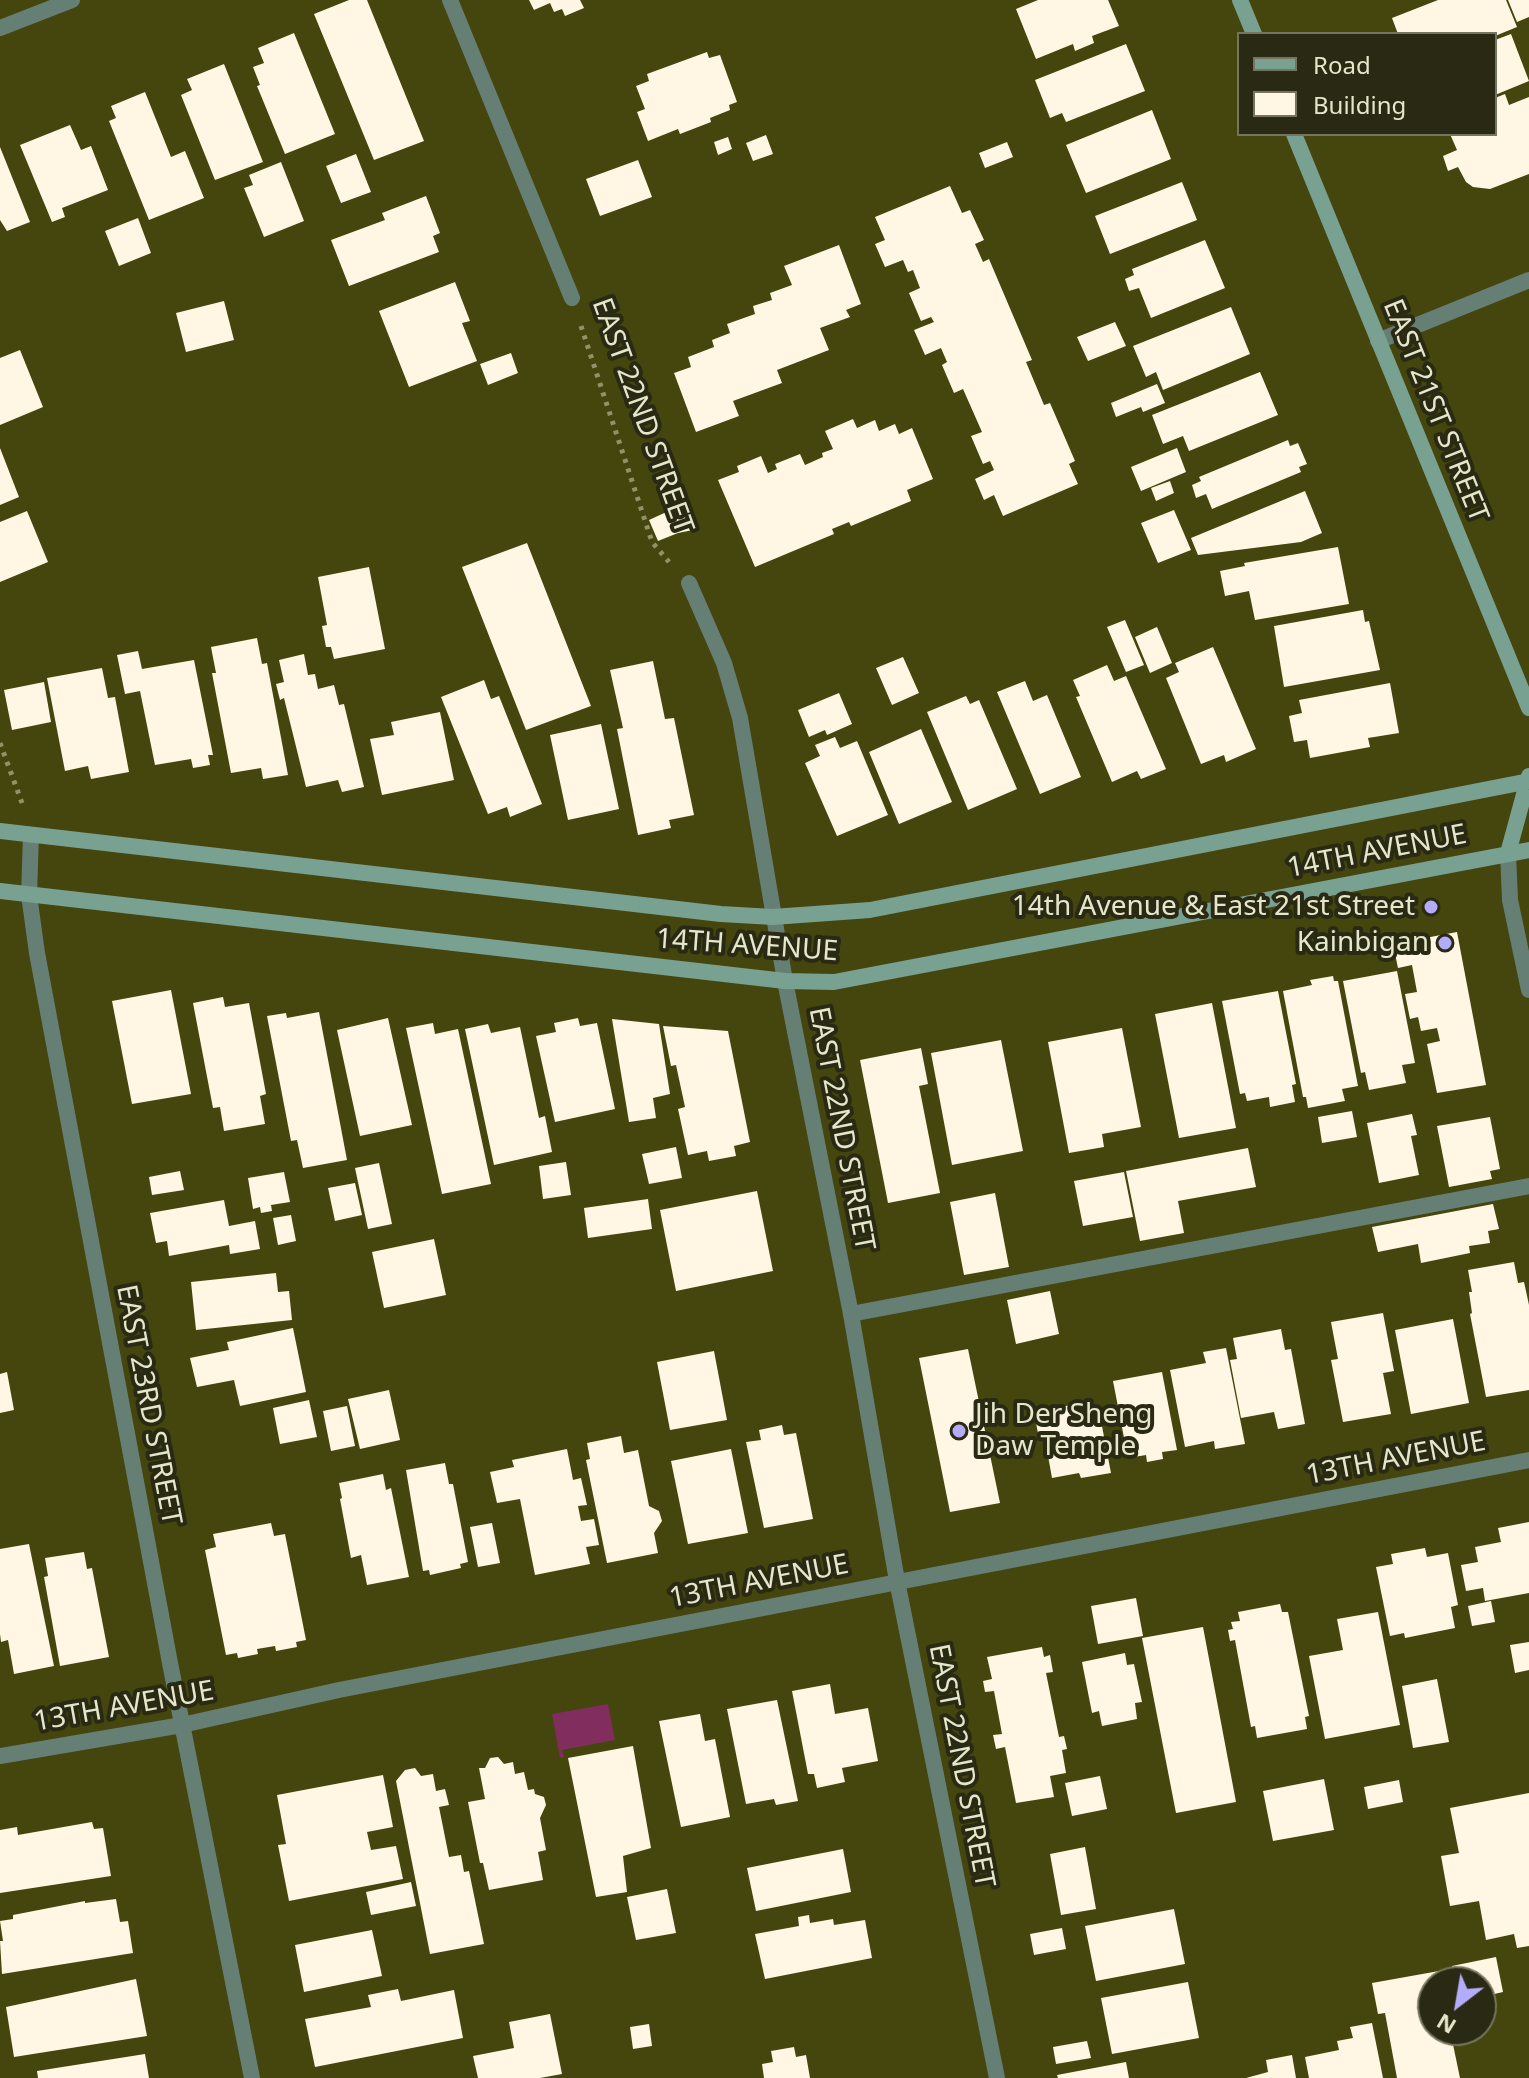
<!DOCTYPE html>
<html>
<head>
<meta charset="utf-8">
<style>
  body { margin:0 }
  #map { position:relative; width:1529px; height:2078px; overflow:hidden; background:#45450e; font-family:"Noto Sans",sans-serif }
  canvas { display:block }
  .legend { position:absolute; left:1237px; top:32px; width:260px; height:104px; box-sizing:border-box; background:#2a2a14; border:2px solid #75755d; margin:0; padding:10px 14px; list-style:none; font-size:24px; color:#e5e6ca }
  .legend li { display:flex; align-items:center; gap:16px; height:40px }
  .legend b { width:40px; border:2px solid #75755d }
  .north { position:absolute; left:1417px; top:1966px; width:80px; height:80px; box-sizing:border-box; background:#2a2a14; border:2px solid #75755d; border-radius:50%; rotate:211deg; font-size:22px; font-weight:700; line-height:32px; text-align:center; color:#e5e6ca }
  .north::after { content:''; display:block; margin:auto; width:28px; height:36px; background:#b4acf9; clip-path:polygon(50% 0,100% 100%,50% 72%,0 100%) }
</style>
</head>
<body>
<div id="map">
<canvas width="1529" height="2078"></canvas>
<ul class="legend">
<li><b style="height:10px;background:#79a191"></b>Road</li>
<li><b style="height:22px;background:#fff7e4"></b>Building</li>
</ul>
<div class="north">N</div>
</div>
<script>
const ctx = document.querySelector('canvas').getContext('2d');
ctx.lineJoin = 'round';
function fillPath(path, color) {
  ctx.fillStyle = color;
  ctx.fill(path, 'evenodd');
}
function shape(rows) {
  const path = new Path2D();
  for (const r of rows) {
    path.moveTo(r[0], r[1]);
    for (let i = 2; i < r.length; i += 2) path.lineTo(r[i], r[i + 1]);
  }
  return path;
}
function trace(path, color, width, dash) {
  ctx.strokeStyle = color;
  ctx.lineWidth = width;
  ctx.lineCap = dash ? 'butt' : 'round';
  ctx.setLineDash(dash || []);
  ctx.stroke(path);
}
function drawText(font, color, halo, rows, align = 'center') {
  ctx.font = font + ' "Noto Sans",sans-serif';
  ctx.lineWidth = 8;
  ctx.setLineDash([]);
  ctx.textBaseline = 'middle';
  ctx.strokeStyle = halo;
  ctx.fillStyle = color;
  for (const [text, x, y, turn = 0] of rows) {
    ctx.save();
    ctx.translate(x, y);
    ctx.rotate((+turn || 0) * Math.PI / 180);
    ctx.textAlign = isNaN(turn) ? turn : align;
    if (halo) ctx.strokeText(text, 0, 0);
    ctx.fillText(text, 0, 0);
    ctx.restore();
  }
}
const green = shape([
  [608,1704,615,1740,562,1750,564,1757,560,1758,552,1714]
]);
const building = shape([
  [349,0,367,0,424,141,374,160,314,14],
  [529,0,580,0,584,8,565,16,562,9,554,12,550,3,534,10],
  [1038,0,1108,0,1119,26,1092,36,1094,43,1075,51,1073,44,1036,59,1016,9],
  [1438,0,1506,0,1517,27,1495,36,1495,34,1398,34,1392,18],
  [1508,0,1529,0,1529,17,1517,22],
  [294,33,335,134,285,154,257,86,260,85,253,67,264,63,258,48],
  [1511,34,1529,81,1495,95,1495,40],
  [1126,44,1145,91,1066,122,1062,113,1050,118,1035,80],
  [707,52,709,58,720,55,737,102,729,105,730,110,710,118,711,122,680,134,678,129,648,141,637,112,645,109,636,86,649,81,647,74],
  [224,64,263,162,215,180,181,95,192,90,187,79],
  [145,92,171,157,185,151,204,198,149,220,109,121,116,118,111,106],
  [1505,94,1509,105,1529,97,1529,174,1490,189,1473,187,1466,182,1458,167,1448,171,1443,156,1457,150,1450,134,1495,134,1495,98],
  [1152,110,1171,159,1086,193,1066,145],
  [70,125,81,150,91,146,108,190,62,208,65,217,52,222,20,145],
  [766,135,773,154,753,161,746,143],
  [728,137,732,149,718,155,714,142],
  [1007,142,1013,157,985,168,979,153],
  [0,147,30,222,7,231,0,220],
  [356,154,371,192,341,203,326,166],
  [638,160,652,197,600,216,586,179],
  [281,162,304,221,264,237,244,188,253,185,249,175],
  [1182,182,1197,220,1110,254,1095,216],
  [950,186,962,213,970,210,984,240,975,244,983,262,989,259,1032,360,1026,362,1044,405,1050,403,1075,461,1069,464,1078,484,1003,516,994,495,984,500,975,479,994,470,990,461,983,464,971,436,982,432,963,389,954,393,942,365,947,362,941,348,925,355,914,330,934,322,931,317,921,321,909,293,920,288,913,270,908,272,903,260,885,267,875,244,885,240,875,217],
  [426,196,440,233,433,236,439,252,349,286,331,240,385,220,382,213],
  [138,218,151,253,119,266,105,231],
  [1205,240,1225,288,1151,318,1139,288,1129,291,1125,279,1134,275,1132,269],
  [839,245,861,304,846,310,850,317,820,328,829,350,777,370,782,383,733,401,739,416,696,432,674,373,691,367,688,357,714,347,712,340,730,333,727,324,755,314,753,306,772,300,770,293,792,285,784,266],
  [455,282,470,321,462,323,477,361,409,387,379,311],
  [224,301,234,340,186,352,176,313],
  [1231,307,1250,354,1163,390,1156,372,1146,377,1133,346],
  [1115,322,1126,346,1088,361,1077,337],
  [20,350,43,407,0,425,0,358],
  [511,353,518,373,488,385,480,364],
  [1260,372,1278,415,1189,451,1183,436,1163,444,1152,415],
  [1157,384,1165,403,1143,412,1141,407,1116,417,1111,403],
  [853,419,857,428,875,420,879,431,895,424,899,434,912,428,933,479,907,490,911,501,851,526,849,522,832,529,834,534,755,567,718,480,739,472,737,466,761,456,768,473,777,469,775,464,800,454,805,465,823,457,822,453,833,449,825,431],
  [1288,440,1290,446,1298,443,1307,464,1299,467,1301,472,1212,509,1206,494,1196,498,1192,485,1201,481,1199,477],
  [0,448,19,497,0,505],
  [1177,448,1186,472,1141,491,1131,467],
  [1170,481,1174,493,1156,501,1151,488],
  [1305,491,1322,533,1301,542,1198,555,1191,538],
  [689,506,693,530,678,533,658,541,649,520,673,509],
  [1174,510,1191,550,1158,563,1141,523],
  [27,511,48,562,0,582,0,522],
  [527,543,591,706,526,730,462,567],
  [1338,547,1349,604,1255,620,1249,591,1225,596,1220,571,1245,566,1244,563],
  [369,567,385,649,334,659,331,647,326,647,322,626,327,625,318,577],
  [1363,610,1365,622,1369,621,1380,670,1284,687,1274,626],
  [1125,620,1144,665,1126,672,1107,627],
  [1157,627,1172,663,1150,673,1135,637],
  [257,638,262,664,267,663,288,775,263,779,261,768,231,773,212,673,216,673,211,647],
  [1213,647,1256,749,1226,762,1224,755,1201,764,1166,678,1179,672,1175,663],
  [138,651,142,669,194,660,213,755,208,755,210,765,193,768,191,759,155,765,140,691,125,694,117,655],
  [304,654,308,675,315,674,318,689,334,685,339,705,344,704,364,787,342,792,338,780,306,787,284,698,280,700,276,684,284,682,279,660],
  [903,657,919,693,892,705,876,668],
  [653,661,665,719,674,718,694,815,669,820,671,828,638,835,617,729,623,728,610,670],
  [1107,665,1114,681,1126,676,1166,769,1141,779,1137,771,1112,782,1076,697,1080,696,1073,680],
  [102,668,108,698,115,697,129,772,91,779,88,766,65,771,47,678],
  [484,680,491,699,499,696,542,804,510,817,507,807,488,814,441,697],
  [1025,681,1033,701,1047,695,1081,777,1040,794,997,692],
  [44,682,51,722,12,730,4,690],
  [1390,683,1399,733,1368,738,1370,747,1310,758,1307,740,1294,742,1289,716,1302,713,1299,700],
  [839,693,852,724,827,735,825,730,809,737,798,710],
  [966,696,970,704,979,700,1017,789,968,810,927,712],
  [440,712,454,780,382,795,370,739,394,735,391,722],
  [601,724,619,809,568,820,550,735],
  [921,729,952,802,899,824,869,752],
  [835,737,840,748,857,741,888,815,837,836,805,763,820,756,815,745],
  [1457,932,1486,1085,1437,1093,1427,1044,1440,1041,1437,1028,1421,1031,1418,1017,1410,1019,1405,994,1417,992,1412,965,1398,968,1393,944],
  [1397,971,1415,1063,1402,1065,1406,1083,1369,1090,1365,1072,1361,1073,1343,981],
  [1333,976,1334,981,1338,981,1358,1086,1342,1089,1345,1101,1308,1108,1306,1097,1303,1097,1283,991,1312,985,1310,980],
  [171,990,191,1094,132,1104,112,1001],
  [1278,991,1296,1084,1292,1085,1295,1102,1270,1107,1269,1097,1247,1101,1245,1093,1240,1094,1222,1001],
  [223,997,225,1007,249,1003,266,1094,260,1096,265,1124,224,1131,220,1107,213,1108,193,1003],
  [1212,1003,1236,1128,1179,1138,1155,1014],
  [319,1012,347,1160,303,1168,297,1140,291,1141,267,1016,286,1013,287,1018],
  [388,1018,412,1125,360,1136,337,1030],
  [578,1018,580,1026,597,1023,615,1109,555,1122,536,1036,556,1032,554,1023],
  [612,1019,659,1024,670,1094,653,1098,656,1118,629,1122],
  [433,1023,435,1034,458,1029,491,1184,442,1194,406,1028],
  [488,1024,491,1033,520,1027,539,1118,545,1116,552,1152,494,1165,465,1029],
  [663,1026,728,1031,750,1142,734,1146,736,1156,709,1161,707,1151,688,1155,678,1109,685,1107,676,1065,671,1066],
  [1122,1028,1141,1127,1102,1134,1104,1147,1069,1153,1048,1042],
  [1001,1040,1023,1151,952,1165,931,1053],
  [921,1048,928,1084,919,1086,940,1193,888,1203,860,1060],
  [1352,1111,1357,1137,1322,1143,1318,1117],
  [1412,1114,1417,1135,1411,1136,1419,1175,1379,1183,1367,1123],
  [1490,1117,1500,1169,1490,1171,1492,1179,1449,1187,1437,1126],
  [676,1147,682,1178,649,1184,642,1154],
  [1248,1148,1256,1187,1178,1201,1184,1233,1140,1241,1126,1171],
  [566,1162,571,1195,543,1199,539,1166],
  [379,1163,392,1224,368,1229,355,1168],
  [180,1171,184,1190,152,1195,149,1177],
  [284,1172,290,1202,271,1205,272,1211,261,1213,260,1207,253,1209,248,1178],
  [1124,1172,1133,1217,1083,1226,1074,1181],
  [355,1183,362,1215,335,1221,328,1188],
  [757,1191,773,1271,676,1291,660,1210],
  [995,1193,1009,1267,964,1275,950,1202],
  [648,1199,652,1229,588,1238,584,1208],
  [224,1200,229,1226,255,1221,260,1249,230,1254,229,1245,169,1256,167,1241,156,1243,150,1213],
  [1493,1204,1499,1229,1488,1231,1490,1243,1469,1246,1470,1253,1421,1263,1418,1244,1378,1252,1372,1227],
  [291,1215,296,1241,278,1245,273,1218],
  [434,1239,446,1295,384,1308,372,1252],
  [1514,1262,1518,1283,1524,1282,1529,1305,1529,1390,1486,1397,1470,1314,1472,1313,1469,1292,1472,1292,1468,1270],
  [276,1273,278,1292,289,1291,292,1320,196,1330,191,1282],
  [1050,1291,1059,1334,1016,1344,1007,1300],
  [1383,1313,1394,1371,1383,1373,1391,1414,1343,1422,1331,1360,1338,1359,1331,1322],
  [1453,1319,1469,1403,1411,1414,1395,1330],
  [293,1328,306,1392,240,1406,234,1380,197,1387,190,1358,229,1350,227,1342],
  [1281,1329,1285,1350,1291,1349,1305,1424,1278,1429,1274,1412,1241,1418,1230,1360,1237,1359,1233,1338],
  [1226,1348,1245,1444,1215,1449,1214,1441,1185,1447,1170,1370,1206,1363,1203,1352],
  [968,1349,1000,1503,950,1512,919,1358],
  [714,1351,727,1420,670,1430,657,1362],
  [7,1372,14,1410,0,1413,0,1374],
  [1162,1372,1177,1450,1162,1452,1163,1459,1147,1462,1146,1455,1128,1458,1113,1381],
  [389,1390,400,1440,360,1449,348,1399],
  [309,1400,317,1437,280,1444,273,1408],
  [1082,1403,1086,1424,1101,1421,1111,1473,1081,1478,1079,1473,1052,1478,1045,1439,1039,1439,1034,1412],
  [347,1406,355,1446,331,1451,323,1411],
  [782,1425,784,1435,796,1433,813,1519,764,1528,746,1442,761,1440,759,1430],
  [621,1436,624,1453,638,1450,649,1506,659,1511,662,1521,654,1533,658,1553,607,1563,586,1460,590,1459,587,1443],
  [567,1449,573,1480,581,1478,587,1505,578,1506,581,1521,594,1519,599,1545,586,1547,590,1564,535,1575,520,1499,497,1503,490,1472,514,1467,512,1460],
  [731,1449,748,1533,688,1544,671,1461],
  [445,1463,449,1484,453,1484,468,1562,460,1564,461,1568,430,1575,429,1570,423,1571,406,1470],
  [383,1474,386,1490,391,1488,409,1577,367,1585,361,1555,351,1558,340,1499,342,1498,339,1483],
  [1529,1522,1529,1593,1485,1601,1483,1588,1466,1591,1461,1565,1478,1562,1475,1547,1501,1542,1498,1528],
  [271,1523,274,1536,285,1534,306,1640,296,1642,297,1647,276,1651,275,1646,257,1649,258,1654,238,1658,237,1653,226,1655,205,1550,216,1547,213,1534],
  [492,1523,500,1563,478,1567,470,1527],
  [29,1544,54,1666,14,1674,8,1640,1,1642,0,1634,0,1549],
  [1425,1548,1427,1557,1448,1553,1458,1605,1451,1607,1455,1628,1405,1638,1404,1633,1390,1636,1376,1567,1393,1564,1391,1554],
  [84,1552,87,1569,92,1568,109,1657,60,1666,44,1577,48,1576,45,1558],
  [1136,1598,1143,1636,1098,1644,1091,1606],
  [1491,1601,1495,1622,1472,1626,1468,1606],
  [1280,1604,1282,1612,1288,1612,1309,1716,1305,1717,1307,1729,1257,1738,1255,1726,1251,1727,1235,1640,1230,1641,1228,1630,1233,1629,1231,1622,1240,1621,1238,1612],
  [1378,1612,1400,1725,1325,1739,1309,1656,1343,1650,1337,1619],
  [1203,1627,1236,1802,1176,1813,1142,1638],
  [1529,1642,1529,1670,1515,1673,1510,1645],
  [1042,1647,1044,1657,1050,1655,1053,1672,1046,1673,1059,1737,1064,1736,1067,1749,1062,1750,1066,1773,1050,1776,1054,1797,1016,1803,1005,1747,996,1749,993,1735,1002,1734,994,1691,985,1692,983,1681,992,1679,987,1657],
  [1125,1653,1127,1665,1134,1664,1142,1702,1135,1703,1137,1719,1102,1726,1099,1711,1092,1713,1082,1662],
  [1437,1679,1449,1742,1413,1748,1402,1686],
  [830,1684,835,1714,868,1708,878,1761,842,1768,845,1782,817,1788,814,1774,808,1774,792,1691],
  [777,1700,798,1801,776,1805,774,1799,746,1804,727,1709],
  [700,1714,705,1741,715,1739,730,1817,681,1827,659,1721],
  [633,1746,651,1848,623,1856,627,1892,596,1897,568,1758],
  [498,1757,504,1764,513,1762,515,1774,524,1772,528,1790,534,1789,535,1794,544,1797,546,1805,540,1818,546,1850,538,1852,543,1880,489,1890,483,1863,480,1863,468,1802,485,1799,479,1768,485,1768,490,1758],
  [415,1768,421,1776,433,1774,436,1791,445,1789,449,1805,439,1807,449,1857,461,1855,464,1872,469,1871,484,1944,430,1954,396,1781,405,1770],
  [383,1775,393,1827,367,1832,371,1850,396,1846,403,1879,289,1901,278,1845,286,1844,277,1795],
  [1100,1776,1107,1809,1072,1816,1065,1783],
  [1324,1779,1334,1830,1273,1841,1263,1791],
  [1399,1780,1403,1802,1368,1809,1364,1787],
  [1529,1793,1529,1946,1517,1948,1514,1934,1486,1940,1479,1901,1450,1906,1441,1856,1459,1853,1450,1808],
  [92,1822,94,1829,103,1828,111,1876,0,1893,0,1830,17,1827,18,1835],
  [1085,1847,1096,1909,1061,1915,1050,1854],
  [843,1849,851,1892,756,1911,747,1868],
  [411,1882,416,1906,371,1915,366,1892],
  [667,1889,676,1933,636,1940,627,1897],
  [116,1899,120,1922,128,1921,133,1953,2,1974,0,1941,3,1941,0,1921,13,1919,13,1915,85,1901,85,1903],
  [1174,1909,1185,1964,1096,1981,1085,1926],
  [809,1915,810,1923,833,1919,834,1925,865,1920,872,1958,765,1979,755,1934,799,1926,798,1917],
  [1062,1928,1066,1949,1034,1955,1030,1934],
  [372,1930,382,1976,304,1992,295,1945],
  [1496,1957,1503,1992,1481,1997,1481,1982,1455,1982,1452,1966],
  [1439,1971,1441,1982,1433,1982,1433,2030,1450,2030,1460,2078,1397,2078,1385,2013,1378,2014,1372,1983],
  [136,1979,147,2036,14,2057,6,2007],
  [1188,1982,1199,2038,1112,2054,1101,1998],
  [398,1989,401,2001,454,1990,463,2038,315,2067,305,2019,371,2007,368,1995],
  [550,2014,562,2074,540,2078,478,2078,473,2056,514,2048,509,2022],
  [1372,2023,1383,2078,1309,2078,1305,2057,1339,2050,1337,2041,1353,2038,1350,2027],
  [649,2024,652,2046,633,2049,630,2027],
  [1087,2041,1091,2058,1056,2064,1053,2047],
  [794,2047,796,2057,806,2055,810,2078,764,2078,762,2064,773,2062,771,2051],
  [145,2054,149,2078,38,2078,37,2071],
  [1292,2055,1296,2078,1246,2078,1268,2072,1266,2060],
  [1126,2062,1129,2078,1058,2078,1057,2075]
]);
const path = shape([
  [581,326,652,542,669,562],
  [0,743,22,803]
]);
const lane = shape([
  [851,1314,1529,1186]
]);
const street = shape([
  [450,0,572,298],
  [0,28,72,0],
  [1378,341,1529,280],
  [689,583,724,663,740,718,785,981,851,1314,897,1581,997,2078],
  [31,835,29,895,37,953,170,1663,252,2078],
  [1508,853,1510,900,1529,990],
  [0,1756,182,1725,339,1690,1529,1460]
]);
const secondary = shape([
  [1240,0,1254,34],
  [1294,134,1529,708],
  [0,831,721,914,773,917,870,910,1529,781],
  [1508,853,1529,776],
  [0,891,785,981,834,982,1529,850]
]);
const markers = [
  [1431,907,8,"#b4acf9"],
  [1445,943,8,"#b4acf9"],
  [959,1431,8,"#b4acf9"]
];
const streetNames = [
  ["EAST 21ST STREET",1435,411,68],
  ["EAST 22ND STREET",642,416,70],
  ["14TH AVENUE",1377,852,-11],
  ["14TH AVENUE",747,946,4],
  ["EAST 22ND STREET",841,1129,79],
  ["EAST 23RD STREET",148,1405,79],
  ["13TH AVENUE",1396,1459,-11],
  ["13TH AVENUE",759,1582,-11],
  ["13TH AVENUE",124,1707,-10],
  ["EAST 22ND STREET",961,1766,79]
];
const poiNames = [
  ["14th Avenue & East 21st Street",1415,907],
  ["Kainbigan",1429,943],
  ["Jih Der Sheng",975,1415,"left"],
  ["Daw Temple",975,1447,"left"]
];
fillPath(green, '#812d5d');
fillPath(building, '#fff7e4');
trace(path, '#919268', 5, [4, 6]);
trace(lane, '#667f75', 16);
trace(street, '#667f75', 16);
trace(secondary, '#79a191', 16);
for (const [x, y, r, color] of markers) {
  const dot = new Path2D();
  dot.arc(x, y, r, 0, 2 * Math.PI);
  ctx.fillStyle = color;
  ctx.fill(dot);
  trace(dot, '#2a2a14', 3);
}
drawText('28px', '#e5e6ca', '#2a2a14', streetNames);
drawText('28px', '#e5e6ca', '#2a2a14', poiNames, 'right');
</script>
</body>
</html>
